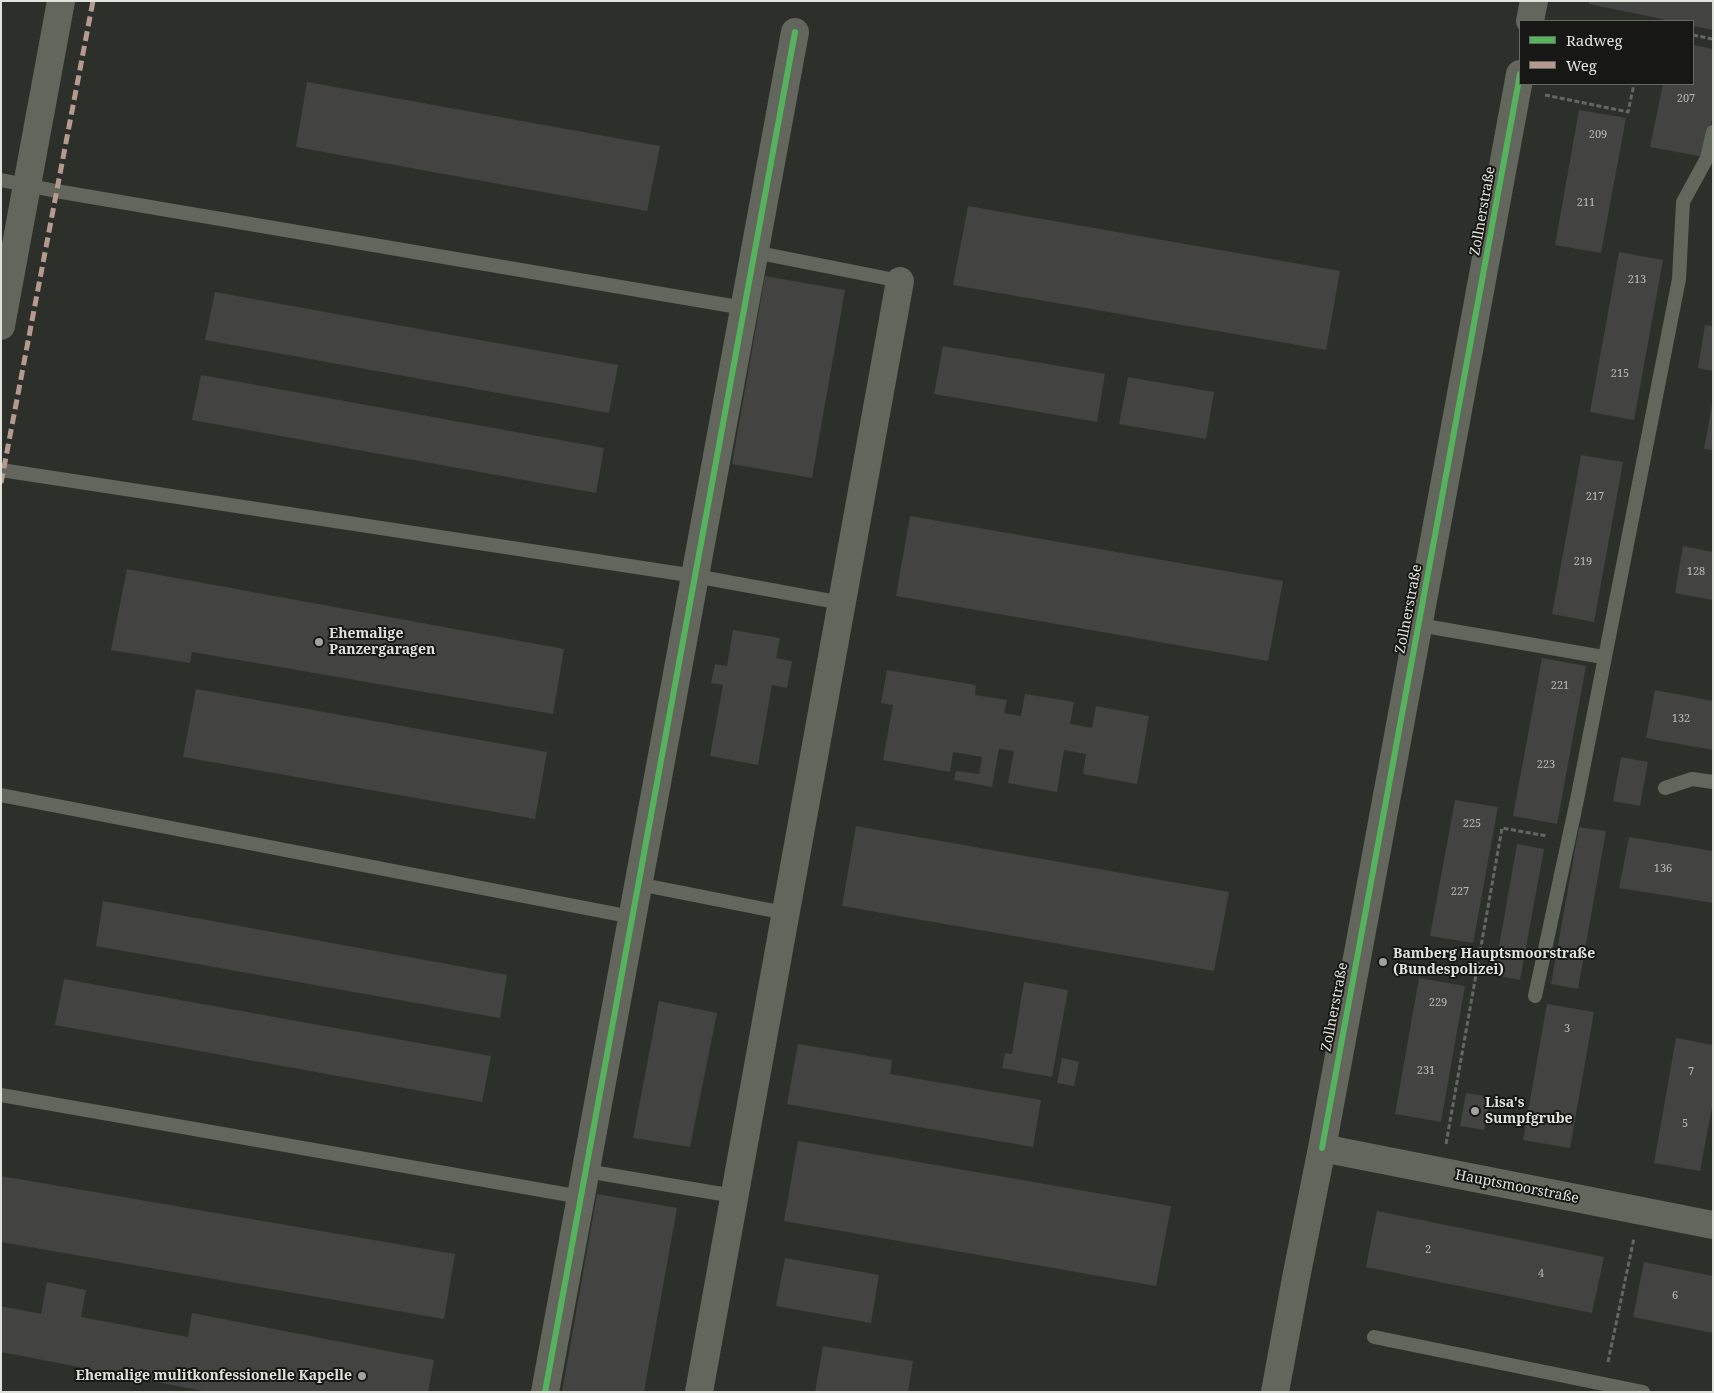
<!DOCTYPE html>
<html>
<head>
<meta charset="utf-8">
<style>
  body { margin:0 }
  #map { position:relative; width:1714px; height:1393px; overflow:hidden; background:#2d2f2b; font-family:"Noto Serif",serif }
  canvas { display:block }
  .frame { position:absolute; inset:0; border:2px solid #e0e2dc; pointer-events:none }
  .legend { position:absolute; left:1519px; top:20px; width:175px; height:65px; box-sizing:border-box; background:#171815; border:1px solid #676965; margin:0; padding:6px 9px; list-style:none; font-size:15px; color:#e0e2dc }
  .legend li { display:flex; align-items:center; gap:10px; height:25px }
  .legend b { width:25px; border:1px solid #676965 }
</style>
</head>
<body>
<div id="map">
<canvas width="1714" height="1393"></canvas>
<div class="frame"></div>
<ul class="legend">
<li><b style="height:6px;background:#56b35d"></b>Radweg</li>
<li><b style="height:6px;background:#b69a8f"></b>Weg</li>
</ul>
</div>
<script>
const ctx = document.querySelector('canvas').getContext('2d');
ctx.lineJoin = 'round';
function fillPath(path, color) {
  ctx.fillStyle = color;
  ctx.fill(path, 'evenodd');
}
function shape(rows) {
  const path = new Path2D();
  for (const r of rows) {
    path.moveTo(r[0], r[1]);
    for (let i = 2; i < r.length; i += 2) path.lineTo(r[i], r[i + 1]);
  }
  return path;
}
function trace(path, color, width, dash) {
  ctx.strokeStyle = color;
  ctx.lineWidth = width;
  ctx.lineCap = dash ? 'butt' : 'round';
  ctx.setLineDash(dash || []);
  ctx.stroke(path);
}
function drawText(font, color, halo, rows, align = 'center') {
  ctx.font = font + ' "Noto Serif",serif';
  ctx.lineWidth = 4;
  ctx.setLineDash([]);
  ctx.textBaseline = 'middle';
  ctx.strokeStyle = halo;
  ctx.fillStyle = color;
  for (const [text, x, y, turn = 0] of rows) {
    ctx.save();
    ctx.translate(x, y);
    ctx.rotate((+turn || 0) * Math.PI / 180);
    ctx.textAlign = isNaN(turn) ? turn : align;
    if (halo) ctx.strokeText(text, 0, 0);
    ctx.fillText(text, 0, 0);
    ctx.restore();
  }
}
const building = shape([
  [1589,1,1713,1,1713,30,1693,26,1693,21,1671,21,1589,4],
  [1693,45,1713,49,1713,114,1704,157,1650,147,1663,84,1693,84],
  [307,82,660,146,647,211,296,147],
  [1579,110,1626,118,1601,253,1555,245],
  [968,206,1340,271,1326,350,953,285],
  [1619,252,1663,260,1634,420,1590,412],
  [765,276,845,290,812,478,732,464],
  [215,292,618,365,609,413,205,340],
  [1705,325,1713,326,1713,371,1698,368],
  [943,346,1105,374,1097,422,934,394],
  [201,375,604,448,596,493,192,420],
  [1128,377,1214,392,1206,439,1119,424],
  [1712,405,1713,405,1713,450,1704,449],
  [1581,455,1623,462,1594,622,1552,614],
  [910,516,1283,581,1268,661,896,596],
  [1683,546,1713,552,1713,600,1675,593],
  [127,569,564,649,553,714,192,652,190,663,111,650],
  [733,630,780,638,776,658,792,661,787,688,772,685,758,765,710,756,723,685,711,683,715,664,727,666],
  [1542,658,1586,666,1557,824,1513,816],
  [887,670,976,685,975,695,1007,700,1004,713,1021,716,1025,694,1074,702,1070,724,1092,728,1096,706,1149,716,1137,784,1083,774,1086,754,1064,750,1057,792,1008,783,1014,751,999,749,992,787,954,780,956,771,979,774,982,757,953,752,950,772,883,760,893,705,881,703],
  [196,689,547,752,535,819,183,757],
  [1655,690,1713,701,1713,750,1646,738],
  [1621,757,1648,762,1640,806,1613,801],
  [1455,800,1498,807,1473,943,1430,936],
  [856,826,1229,892,1214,971,842,906],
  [1579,827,1606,831,1578,989,1551,984],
  [1629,837,1713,851,1713,903,1619,888],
  [1517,844,1544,849,1520,980,1494,975],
  [103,901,507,975,500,1018,96,946],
  [1419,978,1465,986,1441,1122,1395,1114],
  [64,979,491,1056,482,1102,55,1025],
  [1024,982,1068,990,1052,1077,1002,1068,1005,1053,1012,1054],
  [659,1001,717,1013,690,1147,633,1138],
  [1547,1004,1594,1012,1570,1148,1523,1140],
  [1676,1038,1713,1045,1713,1102,1700,1171,1654,1163],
  [798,1044,892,1060,890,1074,1041,1100,1033,1147,787,1104],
  [1062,1058,1079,1062,1074,1086,1057,1083],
  [1466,1093,1490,1097,1484,1130,1460,1126],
  [798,1141,1171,1206,1156,1286,784,1221],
  [1,1176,455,1254,444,1319,1,1242],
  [597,1194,677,1208,644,1392,562,1392],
  [1377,1211,1604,1257,1592,1313,1366,1267],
  [785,1258,879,1275,871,1323,776,1306],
  [1644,1262,1713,1276,1713,1333,1633,1317],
  [47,1282,86,1290,81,1317,188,1337,192,1313,434,1360,428,1392,208,1392,1,1352,1,1306,41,1314],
  [823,1346,913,1361,908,1392,815,1392]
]);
const path = shape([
  [1693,35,1713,39],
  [1545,95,1628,112,1634,84],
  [1446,1144,1502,828,1547,836],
  [1608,1362,1634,1238]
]);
const lane = shape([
  [1,180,56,191,744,308],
  [754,252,900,281],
  [1,470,695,576,842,603],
  [1419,625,1603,657],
  [1665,788,1692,779,1713,782],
  [1,795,632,917],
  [638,884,785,913],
  [1535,996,1577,800,1679,279,1683,202,1707,158,1713,132],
  [1,1095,581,1197],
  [586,1171,734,1196],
  [1374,1337,1643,1392]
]);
const street = shape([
  [1530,21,1534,1],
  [1,326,61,1],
  [1322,1148,1713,1225],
  [545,1392,795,32],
  [699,1392,900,281],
  [1275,1392,1296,1278,1322,1148,1520,74]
]);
const quiet = shape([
  [1,483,93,1]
]);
const cycleway = shape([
  [1322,1148,1520,74],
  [545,1392,795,32]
]);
const markers = [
  [319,642,5,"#a1a39e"],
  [1383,962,5,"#a1a39e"],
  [1475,1111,5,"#a1a39e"],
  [362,1376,5,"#a1a39e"]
];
const numberNames = [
  ["207",1686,99],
  ["209",1598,135],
  ["211",1586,203],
  ["213",1637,280],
  ["215",1620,374],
  ["217",1595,497],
  ["219",1583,562],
  ["128",1696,572],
  ["221",1560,686],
  ["132",1681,719],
  ["223",1546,765],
  ["225",1472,824],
  ["136",1663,869],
  ["227",1460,892],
  ["229",1438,1003],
  ["3",1567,1029],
  ["231",1426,1071],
  ["7",1691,1072],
  ["5",1685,1124],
  ["2",1428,1250],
  ["4",1541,1274],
  ["6",1675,1296]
];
const streetNames = [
  ["Zollnerstraße",1483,211,-80],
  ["Zollnerstraße",1409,609,-79],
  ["Zollnerstraße",1335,1007,-79],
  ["Hauptsmoorstraße",1517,1187,11]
];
const poiNames = [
  ["Ehemalige",329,634],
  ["Panzergaragen",329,650],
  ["Bamberg Hauptsmoorstraße",1393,954],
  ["(Bundespolizei)",1393,970],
  ["Lisa's",1485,1103],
  ["Sumpfgrube",1485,1119],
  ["Ehemalige mulitkonfessionelle Kapelle",352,1376,"right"]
];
fillPath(building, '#434441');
trace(path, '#646661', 3, [5, 2.5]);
trace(lane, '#62665d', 14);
trace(street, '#62665d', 28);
trace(quiet, '#b69a8f', 5, [10, 5]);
trace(cycleway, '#56b35d', 6);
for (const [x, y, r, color] of markers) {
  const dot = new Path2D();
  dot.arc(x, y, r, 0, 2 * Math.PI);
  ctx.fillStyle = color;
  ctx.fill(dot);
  trace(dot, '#171815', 2);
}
drawText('11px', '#b9bab5', null, numberNames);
drawText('14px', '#e0e2dc', '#171815', streetNames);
drawText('bold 14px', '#e0e2dc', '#171815', poiNames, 'left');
</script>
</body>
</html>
